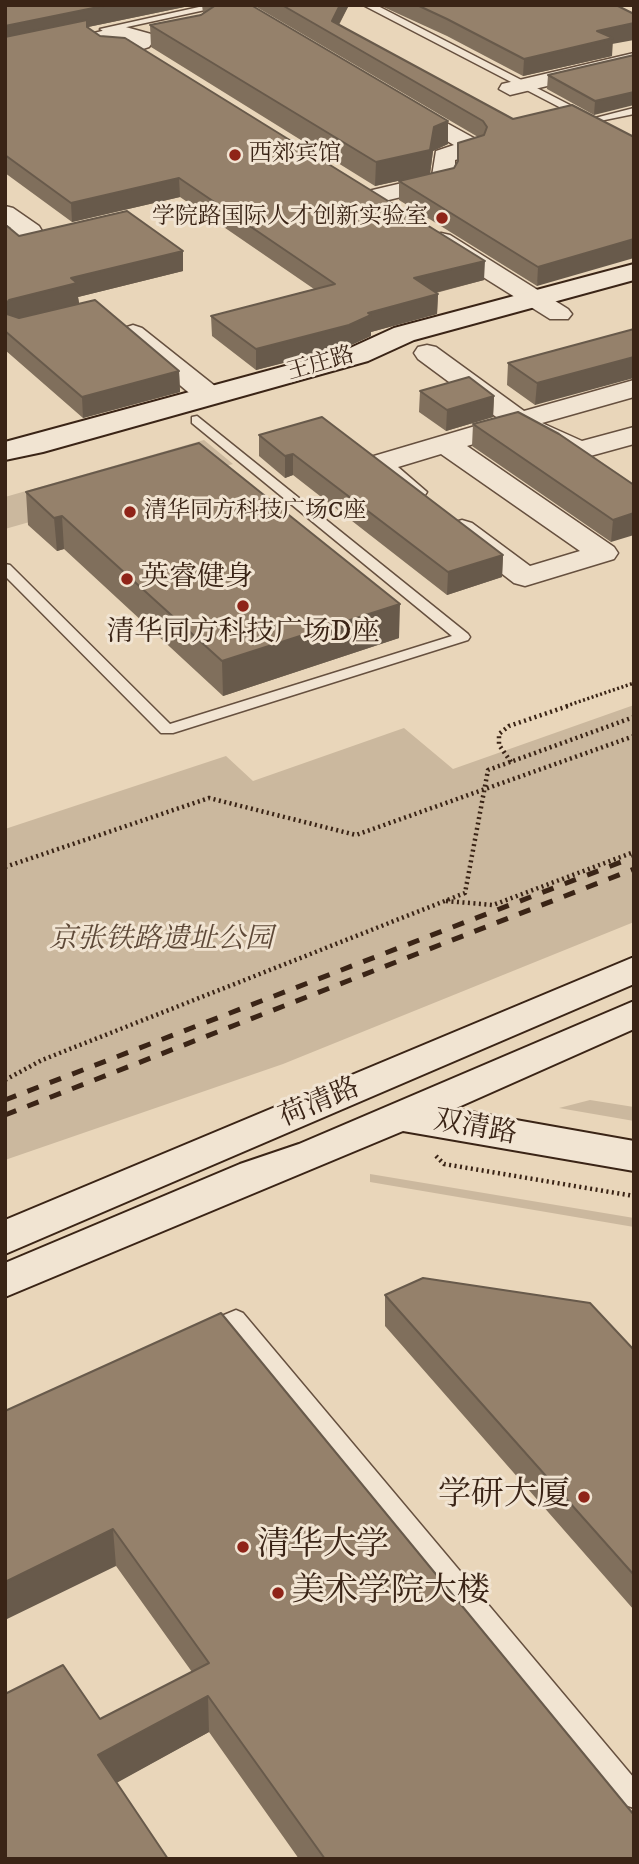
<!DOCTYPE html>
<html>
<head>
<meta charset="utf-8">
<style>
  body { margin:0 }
  #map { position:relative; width:639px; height:1864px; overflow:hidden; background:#e9d6ba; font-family:"IM FELL DW Pica",serif }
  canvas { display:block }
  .frame { position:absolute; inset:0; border:7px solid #3a2416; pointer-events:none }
</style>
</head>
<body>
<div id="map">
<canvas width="639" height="1864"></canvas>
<div class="frame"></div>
</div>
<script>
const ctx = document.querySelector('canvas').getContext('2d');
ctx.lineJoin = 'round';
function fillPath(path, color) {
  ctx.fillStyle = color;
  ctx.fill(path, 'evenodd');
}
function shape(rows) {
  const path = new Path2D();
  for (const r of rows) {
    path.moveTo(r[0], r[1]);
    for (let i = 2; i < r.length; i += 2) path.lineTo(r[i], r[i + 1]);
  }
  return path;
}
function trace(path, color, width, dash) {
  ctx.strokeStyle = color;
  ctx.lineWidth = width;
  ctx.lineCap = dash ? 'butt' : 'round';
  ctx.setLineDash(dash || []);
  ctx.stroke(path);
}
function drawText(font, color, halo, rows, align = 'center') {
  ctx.font = font + ' "IM FELL DW Pica","Noto Serif SC",serif';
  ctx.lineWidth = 6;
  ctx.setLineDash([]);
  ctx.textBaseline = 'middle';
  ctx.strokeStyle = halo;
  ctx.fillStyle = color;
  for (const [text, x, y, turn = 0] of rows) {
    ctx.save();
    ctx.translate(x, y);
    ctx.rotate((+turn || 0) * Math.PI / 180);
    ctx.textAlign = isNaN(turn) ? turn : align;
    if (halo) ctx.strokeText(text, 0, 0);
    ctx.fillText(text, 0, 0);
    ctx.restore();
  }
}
const green = shape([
  [204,440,233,464,5,529,5,497],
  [634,705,634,922,283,1064,5,1160,5,829,226,756,253,781,404,728,453,769],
  [590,1100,634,1107,634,1121,559,1108],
  [370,1174,634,1218,634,1227,370,1182]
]);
const pathFar1 = shape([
  [566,706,634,683]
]);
const path = shape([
  [511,762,499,745,499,734,509,726,571,705],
  [5,867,209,798,356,835,634,736],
  [446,901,493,905,634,852],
  [5,1080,42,1060,465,893,488,770,634,717],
  [436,1156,444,1164,634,1196]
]);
const lane = shape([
  [208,5,228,5,113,30,115,33,110,36,100,29,208,5],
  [363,5,376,5,595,118,634,108,634,114,590,123,363,5],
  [197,416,468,634,470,637,468,640,173,733,161,733,5,576,5,564,10,565,170,724,452,636,192,423,192,417,197,416],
  [236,1310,243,1313,634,1778,634,1808,625,1805,232,1328,207,1338,200,1335,197,1330,200,1325,236,1310]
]);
const street = shape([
  [122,26,151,34,154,38,152,43,149,47,131,53,109,53,89,42,94,33,122,26],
  [122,38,130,40,112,41,122,38],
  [634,53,634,65,510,95,499,89,502,84,634,53],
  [405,100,481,142,484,147,481,152,455,160,455,180,451,185,372,204,364,202,360,197,364,192,432,176,436,151,454,145,397,112,394,107,405,100],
  [5,206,13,208,39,226,42,231,39,236,5,244,5,230,11,228,5,224,5,206],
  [441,233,450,235,568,309,572,314,568,319,550,319,432,245,429,240,432,235,441,233],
  [133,325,142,328,220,390,224,396,220,402,200,402,124,338,120,333,124,328,133,325],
  [427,345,436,347,524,411,634,380,634,397,542,423,582,441,634,427,634,444,583,458,556,453,526,436,523,429,467,446,614,547,618,553,614,559,525,586,514,583,452,535,447,529,452,523,462,520,472,523,530,566,580,551,441,454,398,467,427,492,423,498,413,501,403,498,367,470,363,464,367,458,499,419,418,359,414,353,418,347,427,345]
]);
const secondary = shape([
  [634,264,634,280,414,340,368,361,43,452,5,460,5,442,348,349,394,328,634,264],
  [634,957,634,984,5,1254,5,1220,634,957],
  [634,1001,634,1029,454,1109,634,1141,634,1171,403,1131,5,1297,5,1263,240,1164,299,1144,634,1001]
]);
const rail = shape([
  [5,1100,634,857],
  [5,1115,634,869]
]);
const wall = shape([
  [5,5,194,5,88,27,88,28,484,280,436,293,438,294,437,314,371,332,371,336,349,346,256,370,212,336,211,316,314,289,180,197,72,222,5,173],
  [202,5,251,5,448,144,433,151,430,174,454,168,458,162,458,143,478,137,253,5,349,5,339,25,513,119,572,105,537,286,399,200,399,181,415,177,375,186,151,47,150,25,201,15,203,13],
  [379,5,616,5,612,56,523,76,447,36],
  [634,55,594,115,547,89,548,75],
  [5,226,19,236,183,251,183,271,78,297,79,303,179,371,180,392,83,418,5,350],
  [634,329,535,405,507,385,508,363],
  [420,391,494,396,493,417,446,431,419,412],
  [473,424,634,485,611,542,472,446],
  [259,435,503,555,502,577,447,595,293,475,285,478,259,456],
  [26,492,399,638,223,696,64,549,57,551,28,525],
  [385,1295,634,1350,634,1610,385,1326],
  [5,1411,634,1859,299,1859,209,1732,117,1782,5,1859,100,1719,192,1672]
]);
const shadedWall = shape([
  [108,5,194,5,88,27,88,38,5,43,5,26],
  [340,5,349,5,333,35,332,21],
  [634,23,634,40,612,44,612,56,523,76,524,59,597,31],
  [634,92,634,105,594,115,595,101],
  [448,121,448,144,433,151,430,174,375,186,376,162,434,127],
  [179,178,180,197,72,222,71,203],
  [634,239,634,258,537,286,538,267],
  [183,251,183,271,78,297,79,303,5,327,5,305,9,300,71,278],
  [485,261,484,280,414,298,414,278],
  [438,294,437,314,371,332,371,336,349,346,256,370,256,349,368,313],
  [634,357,634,378,535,405,537,383],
  [179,371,180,392,83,418,82,397],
  [494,396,493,417,446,431,447,410],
  [293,454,293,475,285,478,285,456],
  [634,513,634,535,611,542,613,520],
  [62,516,64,549,57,551,54,518],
  [503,555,502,577,447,595,448,572],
  [400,604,399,638,223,696,222,661],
  [113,1529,116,1566,5,1620,5,1582],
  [208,1696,209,1732,102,1791,98,1755]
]);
const building = shape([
  [5,5,108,5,5,26,5,5],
  [216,5,251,5,448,121,434,127,430,150,376,162,150,25,201,15,216,5],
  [282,5,340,5,332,21,513,119,572,105,634,137,634,239,538,267,399,181,454,168,458,161,458,143,484,135,487,127,483,121,282,5],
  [417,5,616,5,634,14,634,23,597,31,613,38,524,59,447,19,417,5],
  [87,20,87,27,100,36,125,38,485,261,414,278,438,294,368,313,371,315,349,325,256,349,211,316,335,284,179,178,71,203,5,155,5,37,87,20],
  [634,55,634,92,595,101,548,75,634,55],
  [127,211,183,251,71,278,77,283,9,300,5,305,5,226,7,226,19,236,127,211],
  [95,300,179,371,82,397,5,331,5,311,7,314,19,318,95,300],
  [634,329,634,357,537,383,508,363,634,329],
  [469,377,494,396,447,410,420,391,469,377],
  [518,412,559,434,634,485,634,513,613,520,473,424,518,412],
  [322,417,503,555,448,572,293,454,285,456,259,435,322,417],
  [199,443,400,604,222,661,62,516,54,518,26,492,199,443],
  [423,1278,590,1303,634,1350,634,1575,385,1295,423,1278],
  [221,1313,634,1815,634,1859,325,1859,208,1696,98,1755,168,1859,5,1859,5,1694,63,1665,100,1719,209,1663,113,1529,5,1582,5,1411,221,1313]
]);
const markers = [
  [235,155,7,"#8f2418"],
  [442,218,7,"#8f2418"],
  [130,512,7,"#8f2418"],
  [127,579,7,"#8f2418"],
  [243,606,7,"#8f2418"],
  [584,1497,7,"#8f2418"],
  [243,1547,7,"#8f2418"],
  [278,1593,7,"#8f2418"]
];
const farPoinames = [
  ["西郊宾馆",249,155],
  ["学院路国际人才创新实验室",428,218,"right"],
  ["清华同方科技广场C座",144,512]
];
const farStreetnames = [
  ["王庄路",321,365,-16]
];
const poiNames = [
  ["英睿健身",141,579],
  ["清华同方科技广场D座",243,634,"center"]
];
const parkNames = [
  ["京张铁路遗址公园",161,941]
];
const streetNames = [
  ["荷清路",320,1104,-23],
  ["双清路",475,1129,10]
];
const nearPoinames = [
  ["学研大厦",570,1497,"right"],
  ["清华大学",257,1547],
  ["美术学院大楼",292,1593]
];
fillPath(green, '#cbb89e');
trace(lane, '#66503f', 3);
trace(street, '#66503f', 3);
trace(secondary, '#3a2416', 4);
trace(pathFar1, '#3a2416', 3.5, [2, 2.5]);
trace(path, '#3a2416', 4.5, [2, 3.5]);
fillPath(lane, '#f1e4d2');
fillPath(street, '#f1e4d2');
fillPath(secondary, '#f1e4d2');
trace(rail, '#3a2416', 5, [12, 12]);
fillPath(wall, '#806f5c');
fillPath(shadedWall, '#685a4b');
fillPath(building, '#95816b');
trace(building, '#685a4b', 2);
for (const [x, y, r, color] of markers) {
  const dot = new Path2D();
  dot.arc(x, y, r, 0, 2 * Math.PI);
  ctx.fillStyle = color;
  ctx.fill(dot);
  trace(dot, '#f1e4d2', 2.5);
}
drawText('23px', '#3a2416', '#f1e4d2', farPoinames, 'left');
drawText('23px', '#3a2416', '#f1e4d2', farStreetnames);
drawText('28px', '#3a2416', '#f1e4d2', poiNames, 'left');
drawText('italic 28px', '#5e4938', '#f1e4d2', parkNames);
drawText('28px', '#3a2416', '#f1e4d2', streetNames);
drawText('33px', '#3a2416', '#f1e4d2', nearPoinames, 'left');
</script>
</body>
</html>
